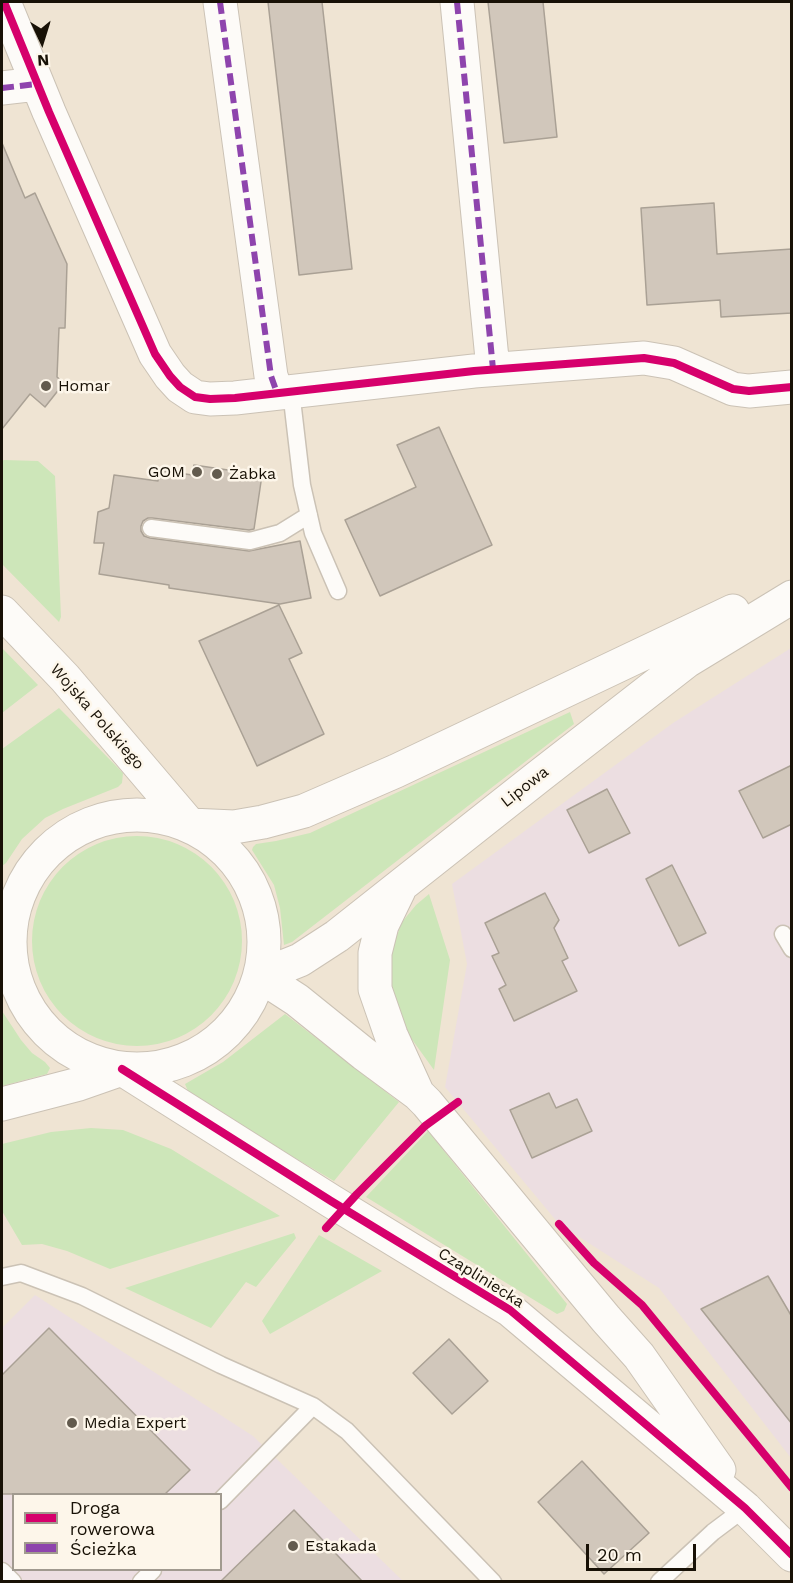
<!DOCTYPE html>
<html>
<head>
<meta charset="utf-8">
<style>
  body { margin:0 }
  #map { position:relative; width:793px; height:1583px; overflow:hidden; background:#efe4d3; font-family:"Work Sans",sans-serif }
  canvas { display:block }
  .frame { position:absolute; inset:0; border:3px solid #181106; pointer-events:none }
  .legend { position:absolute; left:12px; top:1493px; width:210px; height:78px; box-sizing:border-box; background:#fdf6ea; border:2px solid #a19a8f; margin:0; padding:8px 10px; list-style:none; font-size:18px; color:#181106 }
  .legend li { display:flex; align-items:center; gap:12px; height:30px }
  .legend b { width:30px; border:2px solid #a19a8f }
  .north { position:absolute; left:12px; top:12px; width:60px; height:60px; -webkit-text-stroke:4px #fdf6ea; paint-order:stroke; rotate:176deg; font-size:16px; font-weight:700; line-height:24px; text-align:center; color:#181106 }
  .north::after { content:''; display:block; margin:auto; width:21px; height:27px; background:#181106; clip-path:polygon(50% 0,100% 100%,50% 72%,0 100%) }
  .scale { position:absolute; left:586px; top:1544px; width:110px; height:27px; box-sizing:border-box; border:3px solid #181106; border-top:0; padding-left:8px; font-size:18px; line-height:21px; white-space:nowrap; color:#181106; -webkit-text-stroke:4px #fdf6ea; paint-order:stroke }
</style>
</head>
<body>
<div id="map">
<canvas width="793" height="1583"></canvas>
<div class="frame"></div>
<ul class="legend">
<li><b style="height:8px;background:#d6006c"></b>Droga rowerowa</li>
<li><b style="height:8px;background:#8e44ad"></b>Ścieżka</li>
</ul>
<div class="north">N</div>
<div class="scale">20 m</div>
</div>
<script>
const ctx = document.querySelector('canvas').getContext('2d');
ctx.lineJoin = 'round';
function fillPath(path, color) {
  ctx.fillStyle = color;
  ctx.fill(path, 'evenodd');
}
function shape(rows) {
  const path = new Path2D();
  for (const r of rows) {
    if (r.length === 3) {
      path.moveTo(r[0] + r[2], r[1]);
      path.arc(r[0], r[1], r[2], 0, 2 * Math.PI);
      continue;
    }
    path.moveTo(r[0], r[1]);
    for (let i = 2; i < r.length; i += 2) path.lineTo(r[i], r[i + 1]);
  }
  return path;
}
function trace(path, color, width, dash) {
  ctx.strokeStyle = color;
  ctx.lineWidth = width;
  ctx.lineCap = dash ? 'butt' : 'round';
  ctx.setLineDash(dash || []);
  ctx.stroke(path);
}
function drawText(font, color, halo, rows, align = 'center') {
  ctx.font = font + ' "Work Sans",sans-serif';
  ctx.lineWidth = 5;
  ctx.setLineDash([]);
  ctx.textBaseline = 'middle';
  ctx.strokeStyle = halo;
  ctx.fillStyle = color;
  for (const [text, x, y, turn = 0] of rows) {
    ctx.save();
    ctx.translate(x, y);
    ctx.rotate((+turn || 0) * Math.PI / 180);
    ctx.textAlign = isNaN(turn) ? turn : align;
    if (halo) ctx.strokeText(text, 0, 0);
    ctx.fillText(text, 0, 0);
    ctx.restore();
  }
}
const commercial = shape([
  [791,648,791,1458,659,1288,559,1224,445,1087,467,964,452,884,673,723],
  [35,1295,253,1436,403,1581,2,1582,2,1328],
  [14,1494,220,1494,220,1570,14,1570]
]);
const green = shape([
  [4,460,38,461,55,476,61,617,59,622,2,564,2,461],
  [2,648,38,685,2,713],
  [59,708,123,773,122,783,118,787,63,809,45,818,22,839,6,863,2,866,2,749],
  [570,712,574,724,292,942,284,945,280,908,274,885,252,850,253,847,256,844,276,841,310,833],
  [137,941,105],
  [429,894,450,960,434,1070,403,1027,394,1000,390,974,392,949,402,922,416,905],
  [2,1011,21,1040,32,1053,45,1062,50,1068,47,1074,2,1086],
  [285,1014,399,1102,334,1181,190,1096,185,1084,223,1062],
  [91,1128,123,1130,171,1149,280,1216,110,1269,67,1251,42,1244,22,1245,2,1211,2,1144,51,1132],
  [428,1131,567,1304,564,1311,557,1314,366,1197],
  [294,1233,296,1238,256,1287,246,1282,211,1328,125,1288],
  [319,1235,382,1271,270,1334,262,1321]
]);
const building = shape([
  [268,2,322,2,352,269,299,275,268,2],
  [488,2,543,2,557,137,504,143,488,2],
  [2,143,25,198,35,193,67,264,65,328,59,328,57,377,64,383,45,407,30,394,2,429,2,143],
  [714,203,717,254,792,249,792,313,721,317,720,300,647,305,641,208,714,203],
  [439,427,492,545,380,596,345,520,416,487,397,445,439,427],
  [194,465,262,475,254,529,249,530,152,518,148,518,143,521,141,526,141,531,144,536,150,538,249,551,300,541,311,598,280,604,169,588,169,585,99,574,104,543,94,543,98,512,109,508,114,475,158,481,159,470,192,475,194,465],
  [279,605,302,653,289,659,324,734,257,766,199,641,279,605],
  [792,765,792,824,763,838,739,791,792,765],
  [607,789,630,833,589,853,567,810,607,789],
  [672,865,706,933,679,946,646,879,672,865],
  [545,893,559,920,554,928,568,958,562,961,577,991,514,1021,499,989,506,985,492,956,499,953,485,923,545,893],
  [549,1093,556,1108,577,1099,592,1131,532,1158,510,1110,549,1093],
  [768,1276,792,1317,792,1424,701,1309,768,1276],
  [49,1328,190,1470,165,1494,2,1494,2,1375,49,1328],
  [449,1339,488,1381,452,1414,413,1373,449,1339],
  [582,1461,649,1533,604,1574,538,1502,582,1461],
  [294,1510,362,1581,221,1581,294,1510]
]);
const service = shape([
  [291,391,302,485,313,533,338,591],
  [151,528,250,541,280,533,309,515],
  [783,934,792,949],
  [2,1277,21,1273,82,1296,221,1365,313,1406,347,1431,493,1582],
  [220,1501,313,1406],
  [2,1571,13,1582],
  [141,1582,153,1570],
  [659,1582,713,1532,745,1508]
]);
const minor = shape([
  [4,2,49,112,155,354,170,376,180,387,195,397,210,399,235,398,474,371,644,358,674,363,733,389,749,391,792,387],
  [220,2,271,376,277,393],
  [457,2,493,369],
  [2,88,37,84]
]);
const tertiary = shape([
  [2,612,65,678,190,825],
  [137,942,127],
  [190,825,234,827,263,822,304,811,396,771,733,611],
  [399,890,382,925,375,953,375,989,391,1035,417,1092],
  [260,976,297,1000,364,1054,418,1094,427,1103,606,1319,639,1356,719,1470],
  [260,976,300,960,337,936,538,777,687,661,792,597],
  [122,1069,331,1201,510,1310,745,1508,792,1555],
  [2,1104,79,1084,122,1069]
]);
const quiet = shape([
  [220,2,271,376,277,393],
  [457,2,493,369],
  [2,88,37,84]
]);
const cycleway = shape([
  [4,2,49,112,155,354,170,376,180,387,195,397,210,399,235,398,474,371,644,358,674,363,733,389,749,391,792,387],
  [122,1069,331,1201,510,1310,745,1508,792,1555],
  [559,1224,594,1263,642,1305,792,1488],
  [326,1228,357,1194,425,1126,458,1102]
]);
const markers = [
  [46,386,6,"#635b4e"],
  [197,472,6,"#635b4e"],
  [217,474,6,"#635b4e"],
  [72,1423,6,"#635b4e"],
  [293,1546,6,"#635b4e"]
];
const poiNames = [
  ["Homar",58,386],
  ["GOM",185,472,"right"],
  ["Żabka",229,474],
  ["Media Expert",84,1423],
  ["Estakada",305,1546]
];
const streetNames = [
  ["Wojska Polskiego",97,717,49],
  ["Lipowa",525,787,-38],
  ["Czapliniecka",481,1278,32]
];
fillPath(commercial, '#ecdee1');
fillPath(green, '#cde6b9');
fillPath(building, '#d1c7bb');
trace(building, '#aaa195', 1.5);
trace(service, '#cbc2b5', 19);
trace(minor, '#cbc2b5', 35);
trace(tertiary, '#cbc2b5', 35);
trace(service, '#fdfbf8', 16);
trace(minor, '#fdfbf8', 33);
trace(tertiary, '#fdfbf8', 33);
trace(quiet, '#8e44ad', 6, [12, 6]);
trace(cycleway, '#d6006c', 8);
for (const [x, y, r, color] of markers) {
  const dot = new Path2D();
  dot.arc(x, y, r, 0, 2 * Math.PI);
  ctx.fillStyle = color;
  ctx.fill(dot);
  trace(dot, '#fdf6ea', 2);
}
drawText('16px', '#181106', '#fdf6ea', poiNames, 'left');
drawText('16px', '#181106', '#fdf6ea', streetNames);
</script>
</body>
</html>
